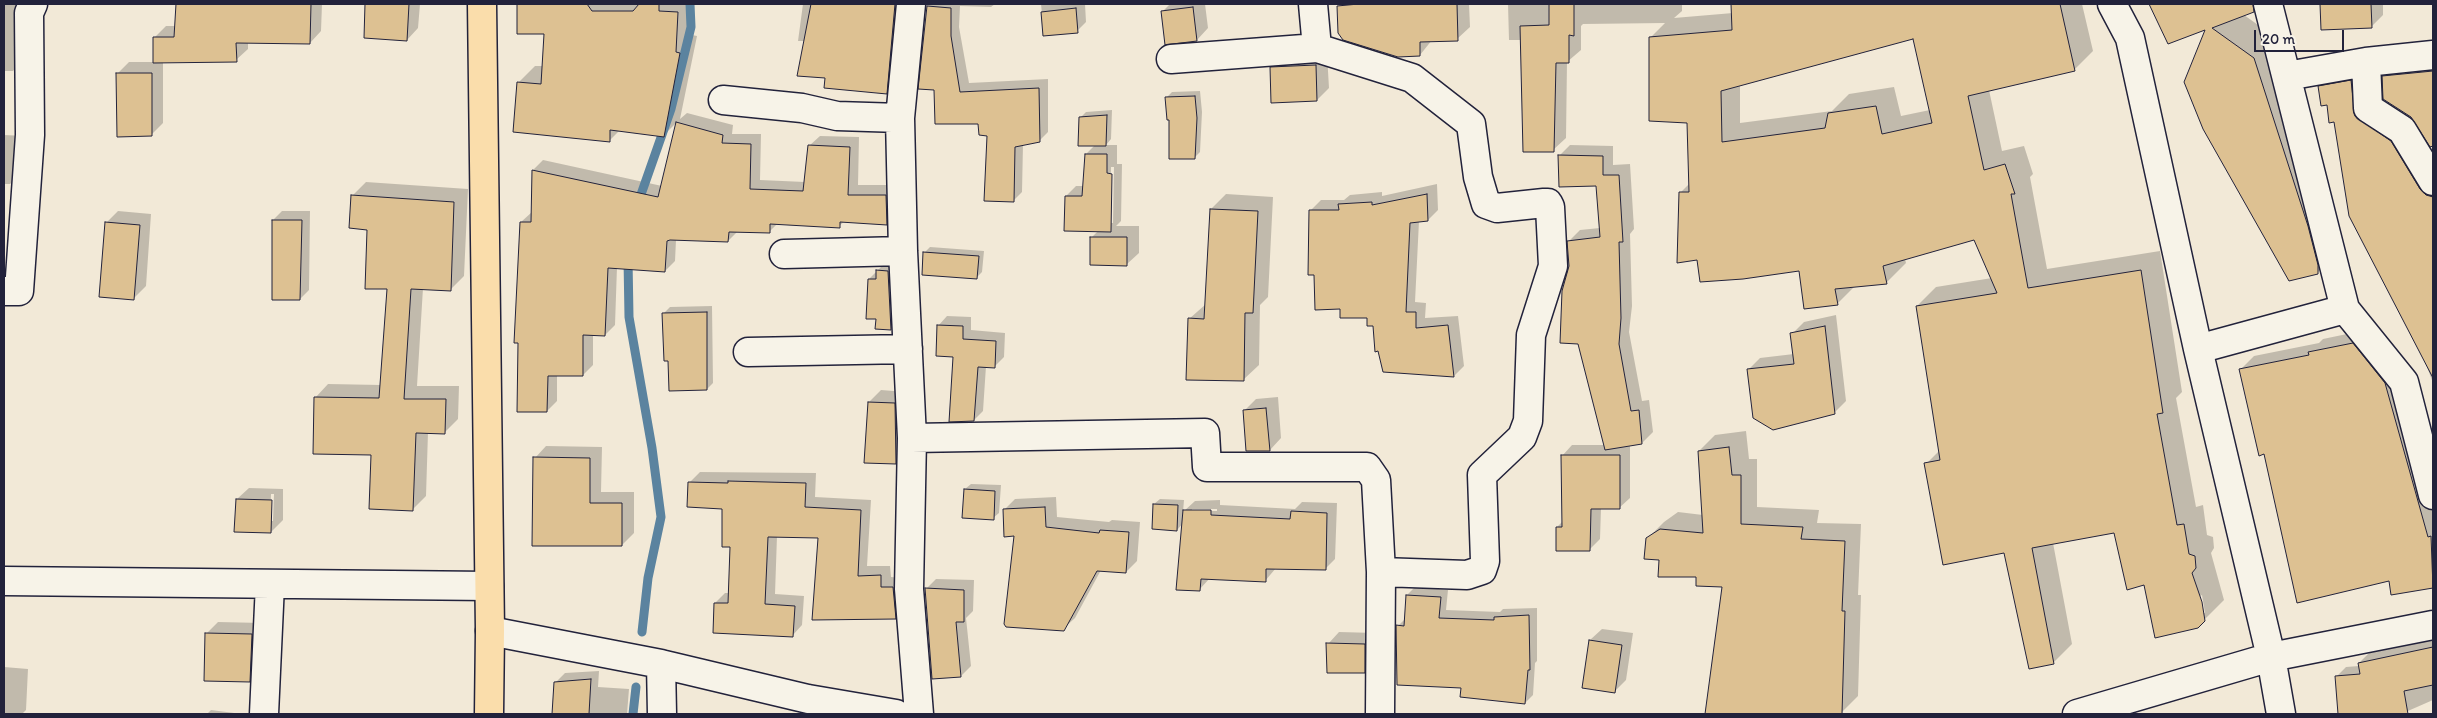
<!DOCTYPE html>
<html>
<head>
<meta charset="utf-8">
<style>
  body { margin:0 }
  #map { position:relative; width:2437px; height:718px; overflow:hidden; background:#f2e9d7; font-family:Itim,sans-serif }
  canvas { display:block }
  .frame { position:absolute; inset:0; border:5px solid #22223b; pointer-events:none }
  .scale { position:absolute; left:2254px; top:30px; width:90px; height:22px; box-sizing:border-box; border:2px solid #22223b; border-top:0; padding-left:6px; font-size:15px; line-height:18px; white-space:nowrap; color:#22223b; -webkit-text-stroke:4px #f7f3e8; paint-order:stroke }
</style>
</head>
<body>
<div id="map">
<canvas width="2437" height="718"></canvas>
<div class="frame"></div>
<div class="scale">20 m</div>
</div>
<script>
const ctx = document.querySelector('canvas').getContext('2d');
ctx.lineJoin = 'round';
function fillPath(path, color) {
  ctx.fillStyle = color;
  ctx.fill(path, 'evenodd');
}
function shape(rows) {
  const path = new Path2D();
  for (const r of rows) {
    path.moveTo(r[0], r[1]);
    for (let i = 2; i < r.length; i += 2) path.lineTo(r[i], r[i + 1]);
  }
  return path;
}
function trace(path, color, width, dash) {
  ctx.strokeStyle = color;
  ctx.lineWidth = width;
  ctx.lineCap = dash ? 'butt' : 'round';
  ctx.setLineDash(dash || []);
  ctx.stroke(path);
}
const shadow = shape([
  [4,4,24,4,25,60,13,71,4,71],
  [177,4,322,4,321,31,310,43,248,42,248,49,236,60,163,61,163,123,151,135,117,74,129,62,154,62,154,38,166,26,176,26],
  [366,4,420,4,418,28,407,40,365,37],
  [519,4,694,4,692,35,697,36,680,119,687,113,733,125,732,134,761,134,760,180,805,182,809,146,820,136,859,137,858,185,896,185,896,213,886,223,845,221,839,226,778,223,769,232,738,231,728,241,676,240,675,261,665,271,617,267,615,325,605,335,593,334,593,365,583,375,557,375,557,401,547,411,521,222,532,212,533,170,543,160,662,186,677,122,663,136,620,130,609,141,518,83,535,66,543,66,545,33,519,33],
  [803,4,903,4,895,84,886,93,826,77,805,41,798,41],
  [928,4,995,4,991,7,960,6,959,27,969,83,1048,79,1048,132,1039,141,1023,144,1022,192,1013,201,988,134,980,122,935,89,920,88],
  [1041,4,1085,4,1086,22,1077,31,1044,34],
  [1170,4,1205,4,1208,28,1197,40,1163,11],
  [1341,4,1469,4,1470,27,1457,39,1432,40,1420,55,1338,6],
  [1508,4,1682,4,1682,11,1674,18,1733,13,1733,4,2082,4,2093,51,2074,70,1989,90,2002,151,2024,146,2033,174,2030,177,2047,269,2160,251,2182,392,2176,398,2196,507,2203,505,2207,535,2213,537,2214,548,2211,553,2224,600,2197,627,2145,583,2115,531,2053,543,2072,644,2053,663,2005,552,1926,464,1940,450,1917,306,1936,287,1992,278,1975,239,1905,259,1906,263,1887,282,1855,286,1838,303,1800,270,1698,258,1680,193,1690,183,1688,122,1650,38,1665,23,1583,24,1581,26,1581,50,1567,62,1566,138,1553,150,1522,40,1509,40],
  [1914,37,1930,110,1901,116,1894,87,1849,94,1832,111,1740,123,1740,85],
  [2202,595,2205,613,2202,613,2200,596],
  [2150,4,2258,4,2249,13,2244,15,2275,37,2338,252,2317,273,2208,28,2168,42],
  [2321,4,2383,4,2383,15,2371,27,2322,29],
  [1327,54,1329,88,1317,100,1271,68,1283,56],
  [2433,64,2433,149,2416,121,2384,99,2384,77,2392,68],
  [2359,73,2433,187,2433,383,2329,104,2319,87,2327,79],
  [1200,91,1202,112,1200,152,1194,158,1171,119,1166,98,1172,92],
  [1112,110,1111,139,1106,145,1117,145,1117,164,1122,164,1121,221,1116,226,1139,226,1139,253,1127,264,1092,237,1098,231,1066,196,1076,186,1084,186,1086,154,1095,145,1080,118,1086,112],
  [1111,167,1114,167,1113,223,1110,223],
  [4,135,25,136,22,173,10,184,4,184],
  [1570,145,1613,146,1613,165,1630,164,1634,229,1630,234,1632,306,1629,332,1642,401,1649,400,1653,432,1642,443,1630,445,1630,498,1619,508,1601,508,1600,539,1590,549,1557,527,1563,521,1562,456,1572,445,1605,445,1570,266,1569,241,1580,230,1600,228,1597,185,1559,156],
  [366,182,468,189,464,276,450,290,423,288,417,386,459,386,458,419,445,432,428,432,426,496,412,510,372,453,315,398,328,384,381,385,388,288,368,228,352,196],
  [1437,184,1438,210,1428,220,1419,221,1415,302,1426,303,1425,318,1458,316,1464,366,1454,376,1379,350,1374,325,1369,317,1342,308,1310,211,1321,200,1344,200,1350,195,1382,192,1382,196],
  [1226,194,1273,197,1268,297,1260,305,1259,365,1243,380,1189,319,1206,304,1211,209],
  [118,211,151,214,146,286,134,298,106,223],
  [282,211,310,211,309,290,300,299,273,220],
  [930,247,984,251,982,272,977,277,924,253],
  [889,259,902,317,891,329,877,318,869,279],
  [712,306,713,383,707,389,664,313,670,307],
  [1836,315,1846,401,1834,413,1748,370,1760,358,1794,354,1792,334,1804,322],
  [947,316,971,317,971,330,1005,333,1004,357,994,367,986,366,983,411,974,420,954,356,938,326],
  [2366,330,2398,370,2433,494,2433,587,2392,593,2390,579,2265,453,2241,369,2254,356,2319,343,2323,339],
  [881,390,906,392,907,451,895,463,866,461,869,402],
  [1278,397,1281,438,1270,450,1244,411,1256,399],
  [1746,431,1749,459,1757,459,1757,507,1819,510,1817,523,1861,524,1858,595,1861,595,1858,696,1842,712,1723,586,1661,559,1647,539,1664,522,1678,512,1703,515,1699,451,1715,435],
  [546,446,602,447,601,492,634,492,634,533,622,545,535,458],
  [700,472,816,473,815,497,871,500,867,566,890,566,891,577,903,578,905,608,895,618,819,537,777,536,775,594,804,596,802,625,792,636,715,603,725,593,730,593,731,546,724,507,689,483],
  [971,484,1001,485,999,513,993,518,965,489],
  [249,488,283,489,283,520,271,532,237,499],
  [271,494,274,494,273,521,270,521],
  [1056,497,1057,517,1109,522,1112,520,1140,522,1137,561,1126,572,1101,570,1075,618,1063,629,1004,510,1015,499],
  [1160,499,1184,500,1183,512,1195,501,1220,500,1220,505,1295,509,1302,502,1337,503,1335,559,1325,569,1276,568,1265,581,1210,578,1199,590,1184,522,1177,530,1154,504],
  [1192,509,1217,509,1217,511,1192,511],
  [936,579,974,580,973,611,966,618,971,666,961,676,926,589],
  [1415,587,1448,590,1446,610,1500,612,1503,609,1537,608,1537,661,1535,663,1533,695,1525,703,1462,687,1398,626,1406,618,1407,595],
  [218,622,263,623,261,669,249,680,206,634],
  [1602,629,1633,633,1626,680,1614,692,1590,640],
  [1339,632,1376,633,1376,660,1364,672,1328,644],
  [2433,640,2433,700,2401,714,2340,714,2336,677,2346,667,2359,666,2359,663,2369,653],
  [4,667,28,669,26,710,22,714,4,714],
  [599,671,598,687,629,689,627,714,553,714,556,682,565,673],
  [211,710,242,714,207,714]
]);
const stream = shape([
  [638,203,671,109,691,27,690,4],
  [628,259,629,317,652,448,661,517,648,578,642,632],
  [633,714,636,687]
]);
const building = shape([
  [176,4,311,4,310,44,236,43,237,62,153,63,153,37,174,37,176,4],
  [365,4,409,4,407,41,364,38,365,4],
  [517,4,587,4,592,11,633,11,639,4,659,4,659,11,678,12,676,52,680,53,664,137,610,130,610,142,513,132,517,82,541,84,544,34,517,34,517,4],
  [811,4,895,4,887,94,824,88,825,78,797,76,811,4],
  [1359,4,1457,4,1458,41,1420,42,1420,56,1398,57,1343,40,1338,33,1337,6,1359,4],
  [1549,4,1574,4,1574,36,1569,35,1569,63,1556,63,1554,152,1523,152,1520,26,1549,25,1549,4],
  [1731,4,2060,4,2075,71,1968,96,1984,170,2005,164,2015,194,2011,194,2028,288,2141,270,2163,413,2157,414,2177,525,2184,524,2189,554,2195,556,2196,568,2192,573,2202,602,2205,621,2198,628,2155,638,2144,585,2127,590,2114,533,2032,548,2054,664,2029,669,2004,553,1943,565,1924,463,1940,460,1916,306,1997,293,1974,240,1883,266,1887,284,1835,289,1838,305,1804,309,1799,271,1743,279,1700,282,1697,260,1677,263,1679,192,1689,192,1687,123,1649,121,1649,37,1732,30,1731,4],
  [1913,39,1932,123,1882,134,1876,106,1828,113,1825,128,1722,142,1721,91,1913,39],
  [2149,4,2253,4,2254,12,2212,28,2254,58,2308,226,2318,265,2318,274,2289,281,2203,129,2184,82,2205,30,2168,44,2149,4],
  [2320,4,2371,4,2372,28,2321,30,2320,4],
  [927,6,951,8,951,36,960,92,1039,88,1040,142,1015,147,1014,202,984,201,987,136,979,135,978,124,935,124,934,90,918,89,927,6],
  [1193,7,1197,41,1165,45,1161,11,1193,7],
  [1076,8,1078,33,1043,36,1041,12,1076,8],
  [1316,65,1317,101,1271,103,1270,67,1316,65],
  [2433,71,2433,146,2430,147,2411,117,2383,99,2382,76,2433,71],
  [116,73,152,73,152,136,117,137,116,73],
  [2351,80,2355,116,2391,141,2420,189,2426,195,2433,197,2433,378,2349,216,2334,122,2329,123,2327,105,2321,106,2318,86,2351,80],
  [1195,96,1197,118,1195,159,1169,159,1169,120,1167,120,1165,97,1195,96],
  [1107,115,1106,146,1078,146,1079,117,1107,115],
  [676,122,723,135,722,143,751,144,750,189,803,191,808,145,850,147,848,195,886,195,887,225,840,222,840,228,770,224,770,233,729,232,728,242,670,240,667,241,665,272,608,268,605,336,583,335,583,376,548,376,547,412,517,412,518,343,514,343,520,222,531,222,532,170,658,197,676,122],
  [1085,154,1107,154,1107,173,1112,174,1111,232,1064,231,1065,196,1082,196,1085,154],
  [1558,155,1603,156,1603,175,1619,175,1623,242,1619,242,1621,318,1619,344,1631,411,1639,410,1642,444,1605,450,1578,344,1560,343,1562,291,1569,266,1567,241,1600,237,1596,186,1559,187,1558,155],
  [1427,194,1428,221,1410,223,1406,312,1416,312,1416,328,1448,325,1454,377,1383,372,1378,351,1375,352,1373,326,1367,326,1367,318,1340,318,1340,309,1315,310,1314,275,1308,275,1309,210,1339,210,1338,204,1372,202,1372,205,1427,194],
  [351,195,454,202,451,291,411,289,404,399,446,399,445,434,416,433,413,511,369,509,371,455,313,454,314,397,379,398,387,289,365,289,367,230,349,228,351,195],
  [1210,209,1258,211,1253,313,1245,313,1244,381,1186,380,1188,318,1204,319,1210,209],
  [272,220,302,220,300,300,272,300,272,220],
  [105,222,140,225,134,300,99,297,105,222],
  [1090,237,1127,237,1127,266,1090,265,1090,237],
  [923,252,979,256,977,279,922,275,923,252],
  [876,270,888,271,891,330,875,329,876,319,866,319,868,279,876,279,876,270],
  [707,312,707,390,669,391,668,361,664,361,662,313,707,312],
  [937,325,963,326,963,339,996,341,995,368,978,367,974,421,949,422,953,357,936,356,937,325],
  [1825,326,1835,414,1773,430,1753,418,1747,369,1794,364,1790,333,1825,326],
  [2353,343,2385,383,2428,537,2431,536,2433,588,2391,595,2389,581,2297,603,2264,454,2259,456,2239,369,2309,355,2308,352,2353,343],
  [868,402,895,403,896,464,864,463,868,402],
  [1266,408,1270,451,1246,451,1243,410,1266,408],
  [1729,447,1732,475,1741,475,1741,524,1803,527,1801,539,1845,541,1842,611,1845,611,1842,714,1705,714,1722,587,1696,586,1696,577,1658,577,1659,560,1644,559,1646,538,1660,529,1703,533,1698,451,1729,447],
  [1561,455,1620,455,1620,509,1591,509,1590,551,1556,551,1556,527,1562,527,1561,455],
  [533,457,590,458,590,503,622,503,622,546,532,546,533,457],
  [728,481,806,483,805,507,861,510,858,576,881,575,881,587,893,587,896,619,812,620,818,538,768,537,765,604,795,606,793,637,713,633,714,603,728,603,730,547,722,547,722,509,687,507,688,482,728,483,728,481],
  [964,489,995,491,994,520,962,518,964,489],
  [236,499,272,500,271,533,234,532,236,499],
  [1153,504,1178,505,1177,531,1152,529,1153,504],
  [1045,507,1046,527,1099,533,1100,530,1129,532,1126,573,1097,571,1064,631,1006,627,1004,624,1014,536,1004,537,1003,509,1045,507],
  [1183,510,1211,510,1211,515,1290,519,1291,511,1327,513,1326,570,1266,569,1266,582,1201,579,1200,591,1176,590,1183,510],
  [925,588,964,590,964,622,956,622,961,677,932,679,925,588],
  [1406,595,1441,597,1439,618,1494,620,1494,617,1529,615,1530,670,1528,670,1525,704,1460,697,1461,688,1397,685,1396,625,1404,626,1406,595],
  [205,633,252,634,250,682,204,681,205,633],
  [1589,640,1622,645,1615,693,1582,688,1589,640],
  [1326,643,1365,644,1365,673,1327,673,1326,643],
  [2433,647,2433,685,2404,691,2408,714,2338,714,2335,676,2360,674,2358,663,2433,647],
  [591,679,589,714,552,714,554,682,591,679]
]);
const minor = shape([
  [911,4,900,118,903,251,912,438,909,589,919,714],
  [1313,4,1317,48,1412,78,1471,124,1478,177,1486,204,1497,208,1544,203,1548,203,1550,207,1553,266,1531,335,1528,421,1522,437,1482,475,1485,561,1482,570,1467,575,1381,572],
  [2112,4,2130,38,2198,349,2271,657,2281,714],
  [2268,4,2345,309,2404,382,2433,495],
  [1171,59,1317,48],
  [2366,62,2368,108,2402,130,2433,181],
  [2287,76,2366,62,2433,55],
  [723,100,802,108,837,116,900,118],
  [784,254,903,251],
  [4,291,19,291,30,135,29,13,33,4],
  [2198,349,2345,309],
  [748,352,908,349],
  [912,438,1205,433,1207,467,1367,467,1376,480,1381,572,1380,714],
  [4,581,489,586],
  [490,631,661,664,808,699,896,714],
  [661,664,662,714],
  [264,714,270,584],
  [2077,714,2271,657,2433,625]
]);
const major = shape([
  [482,4,490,631,489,714]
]);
fillPath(shadow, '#0003');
trace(stream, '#5b839f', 9);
fillPath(building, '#ddc192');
trace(building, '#22223b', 1);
trace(minor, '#22223b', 31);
trace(major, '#22223b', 31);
trace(minor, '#f7f3e8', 28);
trace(major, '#faddab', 28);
</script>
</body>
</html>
